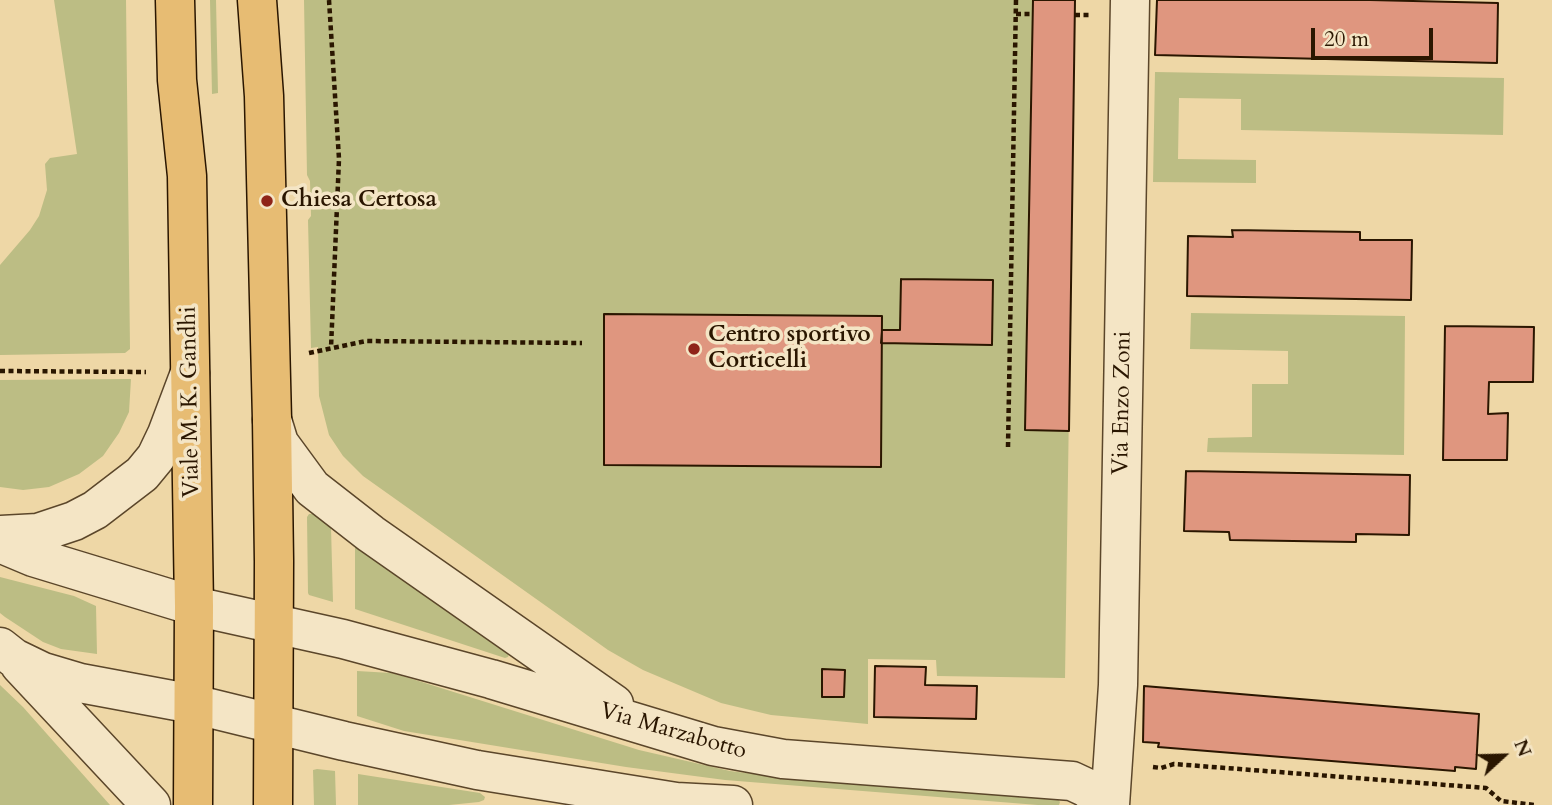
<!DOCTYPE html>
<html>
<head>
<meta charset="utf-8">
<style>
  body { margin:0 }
  #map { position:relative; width:1552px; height:805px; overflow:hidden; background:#eed7a6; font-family:Cardo,serif }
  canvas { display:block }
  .north { position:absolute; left:1468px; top:721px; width:70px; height:70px; -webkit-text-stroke:5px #f4e5c5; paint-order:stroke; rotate:68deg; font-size:19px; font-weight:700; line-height:28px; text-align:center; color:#2a1600 }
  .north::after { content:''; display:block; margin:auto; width:24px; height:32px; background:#2a1600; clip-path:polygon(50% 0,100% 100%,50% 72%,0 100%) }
  .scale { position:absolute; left:1311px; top:28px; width:122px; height:32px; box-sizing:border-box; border:4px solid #2a1600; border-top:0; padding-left:9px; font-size:21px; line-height:24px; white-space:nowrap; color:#2a1600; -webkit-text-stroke:5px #f4e5c5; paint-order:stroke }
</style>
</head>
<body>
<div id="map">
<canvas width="1552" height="805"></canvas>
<div class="north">N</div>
<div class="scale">20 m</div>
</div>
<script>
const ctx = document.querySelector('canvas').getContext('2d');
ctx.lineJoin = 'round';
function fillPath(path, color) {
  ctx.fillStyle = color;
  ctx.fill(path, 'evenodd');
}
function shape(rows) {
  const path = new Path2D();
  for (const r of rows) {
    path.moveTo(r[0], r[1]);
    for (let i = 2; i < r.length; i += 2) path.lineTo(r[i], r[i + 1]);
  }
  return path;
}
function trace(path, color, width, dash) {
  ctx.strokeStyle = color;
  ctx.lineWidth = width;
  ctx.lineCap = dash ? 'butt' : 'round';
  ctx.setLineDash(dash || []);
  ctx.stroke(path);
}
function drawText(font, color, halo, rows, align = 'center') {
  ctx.font = font + ' Cardo,serif';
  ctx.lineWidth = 7;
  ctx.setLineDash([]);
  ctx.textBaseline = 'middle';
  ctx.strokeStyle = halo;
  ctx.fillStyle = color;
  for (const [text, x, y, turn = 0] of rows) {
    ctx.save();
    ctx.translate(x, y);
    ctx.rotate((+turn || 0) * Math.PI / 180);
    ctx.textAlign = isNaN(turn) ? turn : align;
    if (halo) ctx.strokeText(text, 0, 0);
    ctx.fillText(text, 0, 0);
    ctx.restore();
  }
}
const green = shape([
  [54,0,126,0,130,349,125,353,0,355,0,265,30,230,39,216,47,190,45,164,50,158,77,154],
  [210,0,216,0,218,93,212,94],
  [304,0,1075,0,1065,678,937,676,936,660,868,659,868,724,771,715,721,703,643,670,608,650,363,476,343,456,329,435,319,396,318,347,311,348,308,220,311,216,310,181,307,175],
  [1155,72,1504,78,1503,135,1241,130,1241,99,1179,98,1178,159,1256,160,1256,183,1153,182],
  [1191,313,1405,316,1404,455,1207,452,1208,438,1252,437,1252,384,1288,384,1288,351,1190,349],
  [131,379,129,412,119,433,103,456,79,474,49,487,23,490,0,487,0,380],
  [309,514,316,514,331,527,333,602,309,595,308,593,307,517],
  [355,545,509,654,508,657,505,658,355,609],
  [0,577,74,596,96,606,97,654,61,649,43,642,5,617,0,613],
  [357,671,391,673,409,678,639,750,730,771,778,777,1058,799,1060,802,1059,805,1038,805,725,780,626,767,404,731,357,716],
  [0,685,23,707,110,805,0,805],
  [317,769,335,771,336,805,314,805,313,770],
  [358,774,480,793,485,797,484,800,479,802,449,805,358,805]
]);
const building = shape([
  [1033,0,1075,0,1069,431,1025,430,1033,0],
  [1157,0,1370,0,1498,3,1497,63,1155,55,1157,0],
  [1232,230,1360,232,1360,240,1412,240,1411,300,1187,296,1188,236,1233,237,1232,230],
  [901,279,993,280,992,345,881,343,882,330,900,330,901,279],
  [604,314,882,316,881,467,604,465,604,314],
  [1445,326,1534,327,1533,382,1489,382,1488,414,1508,413,1507,460,1443,460,1445,326],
  [1186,471,1410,475,1409,535,1356,534,1356,542,1230,540,1229,532,1184,531,1186,471],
  [875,666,926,667,925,685,977,686,976,719,874,717,875,666],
  [822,669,845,670,844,697,822,697,822,669],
  [1144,686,1479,714,1476,769,1455,767,1455,771,1158,747,1159,743,1143,742,1144,686]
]);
const path = shape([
  [329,0,339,159,331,348],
  [1016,14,1033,14],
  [1075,15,1092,15],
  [309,353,366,341,582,343],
  [0,371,146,372],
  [1008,447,1016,0],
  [1153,767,1161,768,1174,764,1486,788,1501,801,1535,805]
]);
const minor = shape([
  [272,420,279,443,312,488,371,534,614,704],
  [0,535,38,533,74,521,95,510,142,474,156,457,167,434,190,373],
  [0,543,33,557,194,606,343,639,491,679,713,746,783,759,1072,781,1087,788,1106,805],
  [0,647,14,658,43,672,80,683,193,704,344,741,477,770,676,802,733,805],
  [20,665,151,805],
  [1110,805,1118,685,1130,0]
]);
const major = shape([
  [175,0,177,80,187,176,194,606,193,805],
  [257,0,264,96,272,420,274,561,273,805]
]);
const markers = [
  [267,201,7,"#8f2418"],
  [694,349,7,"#8f2418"]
];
const poiNames = [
  ["Chiesa Certosa",281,201],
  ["Centro sportivo",708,336],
  ["Corticelli",708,362]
];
const streetNames = [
  ["Viale M. K. Gandhi",191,402,-91],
  ["Via Enzo Zoni",1123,403,-89],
  ["Via Marzabotto",673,732,16]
];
fillPath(green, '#bcbd84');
fillPath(building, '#df967f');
trace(building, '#2a1600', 2);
trace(minor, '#5b462a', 41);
trace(major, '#2a1600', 41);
trace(path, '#2a1600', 4.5, [5, 3.5]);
trace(minor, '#f4e5c5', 38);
trace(major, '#e7bc73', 38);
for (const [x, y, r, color] of markers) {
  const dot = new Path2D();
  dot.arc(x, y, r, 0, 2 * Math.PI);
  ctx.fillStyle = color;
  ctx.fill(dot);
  trace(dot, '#f4e5c5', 2.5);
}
drawText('bold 23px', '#2a1600', '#f4e5c5', poiNames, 'left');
drawText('23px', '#2a1600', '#f4e5c5', streetNames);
</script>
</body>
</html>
